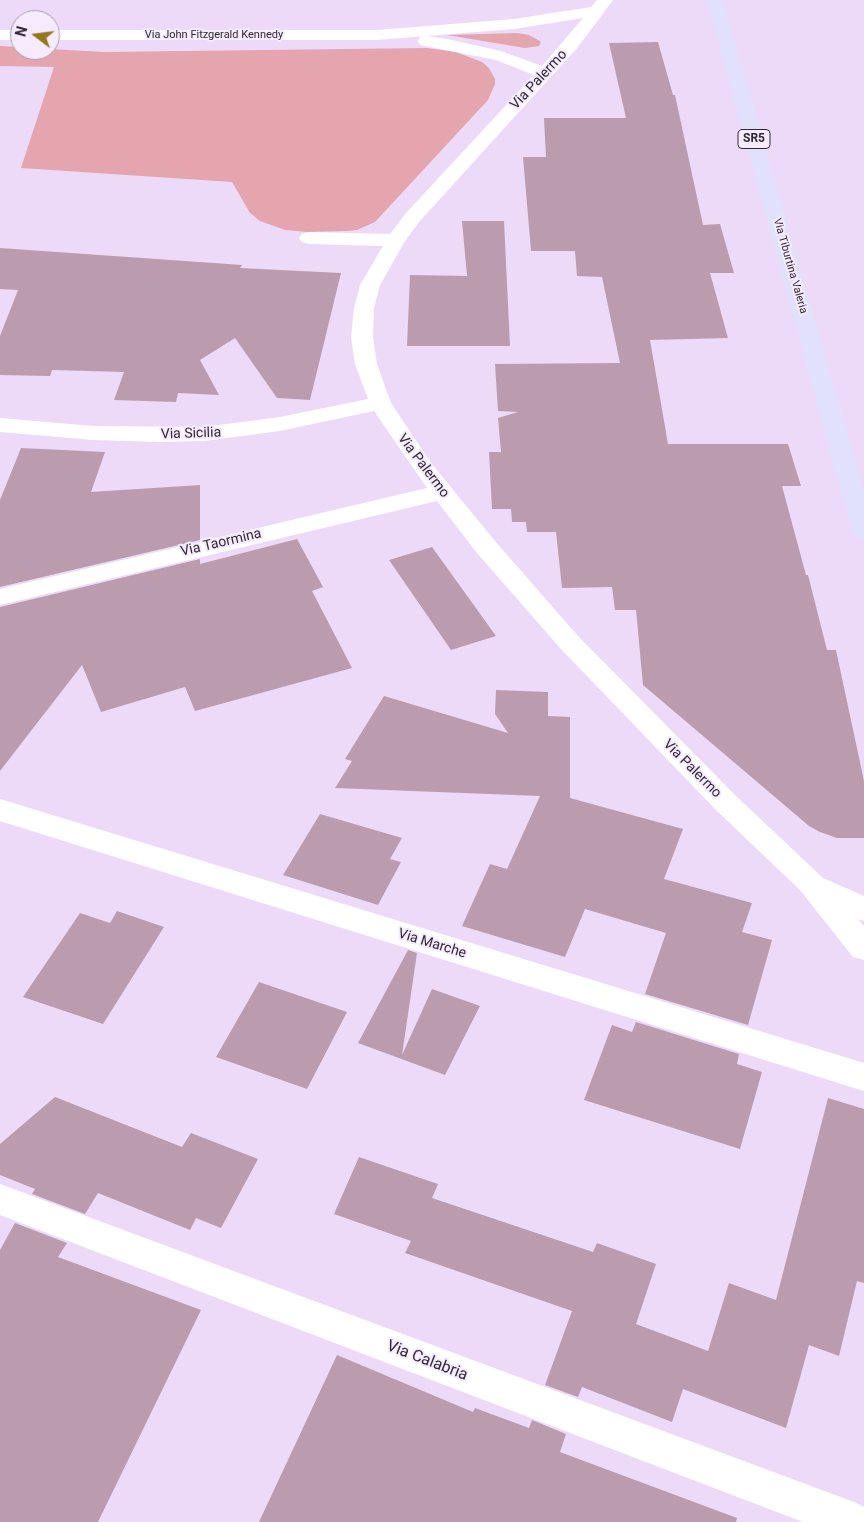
<!DOCTYPE html>
<html>
<head>
<meta charset="utf-8">
<style>
  body { margin:0 }
  #map { position:relative; width:864px; height:1522px; overflow:hidden; background:#eddaf8; font-family:Roboto,sans-serif }
  canvas { display:block }
  .north { position:absolute; left:10px; top:10px; width:50px; height:50px; box-sizing:border-box; background:#f6ebfd; border:1px solid #a79dad; border-radius:50%; rotate:285deg; font-size:14px; font-weight:700; line-height:20px; text-align:center; color:#302834 }
  .north::after { content:''; display:block; margin:auto; width:18px; height:22px; background:#92771e; clip-path:polygon(50% 0,100% 100%,50% 72%,0 100%) }
</style>
</head>
<body>
<div id="map">
<canvas width="864" height="1522"></canvas>
<div class="north">N</div>
</div>
<script>
const ctx = document.querySelector('canvas').getContext('2d');
ctx.lineJoin = 'round';
function fillPath(path, color) {
  ctx.fillStyle = color;
  ctx.fill(path, 'evenodd');
}
function shape(rows) {
  const path = new Path2D();
  for (const r of rows) {
    path.moveTo(r[0], r[1]);
    for (let i = 2; i < r.length; i += 2) path.lineTo(r[i], r[i + 1]);
  }
  return path;
}
function drawText(font, color, halo, rows, align = 'center') {
  ctx.font = font + ' Roboto,sans-serif';
  ctx.lineWidth = 4;
  ctx.setLineDash([]);
  ctx.textBaseline = 'middle';
  ctx.strokeStyle = halo;
  ctx.fillStyle = color;
  for (const [text, x, y, turn = 0] of rows) {
    ctx.save();
    ctx.translate(x, y);
    ctx.rotate((+turn || 0) * Math.PI / 180);
    ctx.textAlign = isNaN(turn) ? turn : align;
    if (halo) ctx.strokeText(text, 0, 0);
    ctx.fillText(text, 0, 0);
    ctx.restore();
  }
}
function trace(path, color, width, dash) {
  ctx.strokeStyle = color;
  ctx.lineWidth = width;
  ctx.lineCap = dash ? 'butt' : 'round';
  ctx.setLineDash(dash || []);
  ctx.stroke(path);
}
const green = shape([
  [517,33,529,35,538,40,541,42,539,46,525,48,447,35],
  [0,46,20,47,20,50,50,49,104,52,427,48,456,52,482,62,489,68,495,79,495,84,488,100,375,222,357,230,347,231,307,232,285,230,260,221,250,213,232,182,21,168,54,67,0,66]
]);
const building = shape([
  [658,42,673,95,675,95,703,225,720,224,734,273,710,273,728,338,650,340,668,444,788,444,801,486,782,486,806,575,808,575,827,650,836,650,864,781,864,838,837,838,820,832,809,826,643,685,636,610,615,610,612,587,562,588,556,532,527,532,526,522,512,522,511,509,492,509,489,452,501,452,498,418,518,412,498,411,495,364,620,363,602,277,577,276,575,251,531,251,523,157,546,157,544,118,626,118,609,43],
  [462,221,504,221,510,346,407,346,410,275,467,276],
  [0,248,242,265,240,268,341,273,310,400,277,398,235,338,200,360,219,395,178,393,176,402,114,400,124,372,52,370,50,376,0,375,0,336,18,290,0,289],
  [21,448,105,452,91,492,200,485,200,540,0,587,0,500],
  [297,539,323,587,312,591,352,668,195,711,185,687,101,712,82,665,0,771,0,607,200,559,200,564],
  [432,547,496,636,451,650,389,560],
  [496,690,548,692,548,716,570,717,570,798,683,829,664,879,752,903,742,932,772,940,748,1025,645,994,666,933,585,909,565,957,462,926,490,864,507,869,540,796,335,788,352,761,345,759,384,696,508,733,495,714],
  [320,814,402,838,390,859,401,862,378,905,283,875],
  [117,911,164,927,103,1024,23,997,80,913,110,923],
  [408,950,417,953,402,1055,432,989,480,1006,445,1075,358,1043],
  [259,982,347,1012,307,1089,216,1057],
  [636,1022,739,1054,737,1064,762,1072,740,1149,584,1100,612,1025,632,1032],
  [55,1097,182,1147,191,1133,258,1159,221,1228,196,1218,190,1230,98,1193,85,1214,32,1194,35,1189,0,1175,0,1144],
  [828,1098,864,1109,864,1283,857,1281,839,1356,809,1345,786,1428,683,1389,672,1422,582,1387,578,1397,545,1385,572,1311,405,1253,411,1241,334,1214,359,1157,438,1184,432,1198,593,1252,597,1243,656,1264,636,1324,708,1351,729,1283,776,1300],
  [15,1223,67,1243,58,1257,201,1310,98,1522,0,1522,0,1250],
  [337,1355,473,1412,475,1408,529,1428,532,1420,566,1434,560,1452,737,1518,736,1522,259,1522]
]);
const minor = shape([
  [597,0,613,0,578,47,420,221,405,241,380,285,374,308,373,337,377,364,391,403,431,463,495,541,578,636,735,795,823,878,864,896,864,921,858,919,864,926,864,960,853,957,800,890,715,809,560,648,477,553,437,501,0,605,0,589,427,488,374,411,280,431,204,441,159,442,93,440,0,432,0,418,93,426,204,427,280,417,368,399,355,364,351,337,354,308,360,285,383,246,309,244,302,242,299,238,302,234,309,232,390,234,406,213,534,75,496,60,420,45,418,41,420,37,426,36,447,39,501,51,542,66,583,18,514,29,377,40,50,40,50,30,377,30,514,19,591,7,597,0],
  [0,30,20,30,20,40,0,40,0,30],
  [0,799,864,1063,864,1091,0,821,0,799],
  [0,1184,854,1502,864,1507,864,1522,803,1522,0,1215,0,1184]
]);
const major = shape([
  [707,0,723,0,864,490,864,540,856,537,852,532,707,0]
]);
const farStreetnames = [
  ["Via John Fitzgerald Kennedy",214,35],
  ["Via Tiburtina Valeria",790,266,74]
];
const shields = [
  [754,139,32]
];
const shieldNames = [
  ["SR5",754,139]
];
const streetNames = [
  ["Via Palermo",539,80,-47],
  ["Via Sicilia",191,434,-2],
  ["Via Palermo",423,466,53],
  ["Via Taormina",221,543,-13],
  ["Via Palermo",692,769,45],
  ["Via Marche",432,944,17]
];
const nearStreetnames = [
  ["Via Calabria",427,1361,21]
];
fillPath(green, '#e4a5af');
fillPath(building, '#bb9caf');
fillPath(minor, '#fff');
fillPath(major, '#e1e1fb');
drawText('11px', '#302834', '#f6ebfd', farStreetnames);
for (const [x, y, w] of shields) {
  const box = new Path2D();
  box.roundRect(x - w / 2, y - 9.5, w, 19, 4);
  ctx.fillStyle = '#f6ebfd';
  ctx.fill(box);
  trace(box, '#302834', 1);
}
drawText('bold 12px', '#302834', null, shieldNames);
drawText('14px', '#302834', '#f6ebfd', streetNames);
drawText('16px', '#302834', '#f6ebfd', nearStreetnames);
</script>
</body>
</html>
